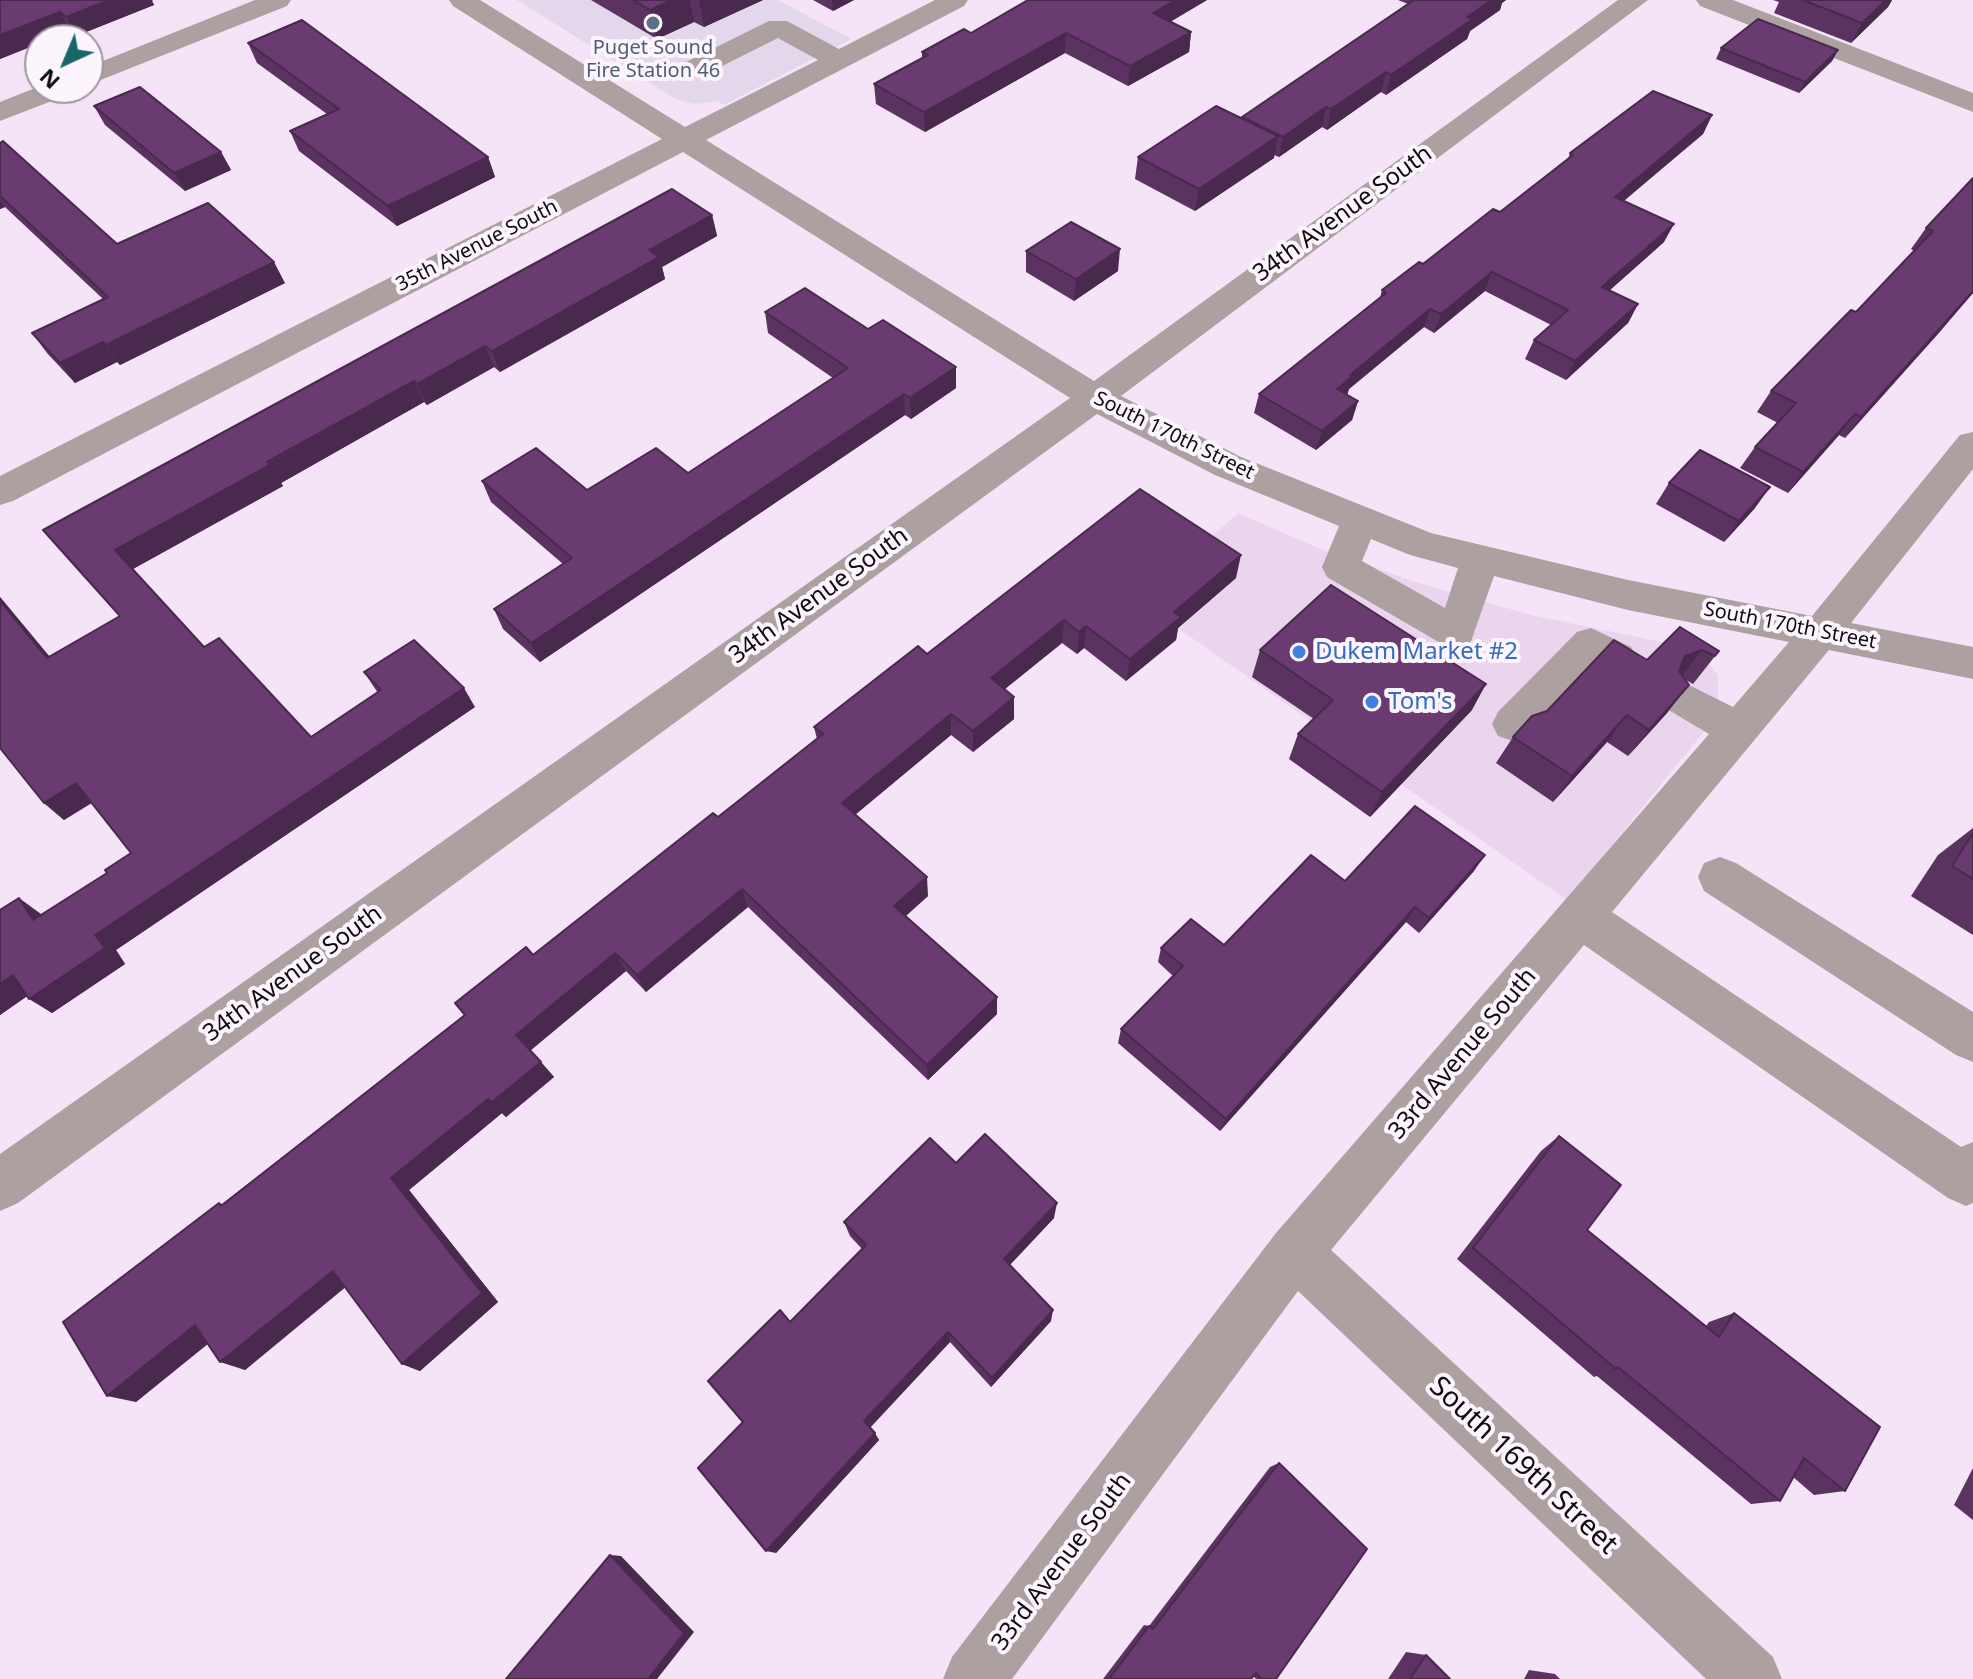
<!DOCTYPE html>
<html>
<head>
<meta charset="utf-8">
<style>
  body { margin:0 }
  #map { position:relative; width:1973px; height:1679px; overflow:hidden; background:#f5e3f7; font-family:"Noto Sans",sans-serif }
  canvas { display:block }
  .north { position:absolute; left:24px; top:24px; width:80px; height:80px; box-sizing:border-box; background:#fcf5fd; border:2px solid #9e979f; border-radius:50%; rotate:224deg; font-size:22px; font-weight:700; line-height:32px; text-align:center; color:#100a11 }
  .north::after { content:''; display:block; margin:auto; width:28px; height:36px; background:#176668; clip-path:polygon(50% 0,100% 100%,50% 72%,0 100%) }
</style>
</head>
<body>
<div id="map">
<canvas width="1973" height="1679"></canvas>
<div class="north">N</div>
</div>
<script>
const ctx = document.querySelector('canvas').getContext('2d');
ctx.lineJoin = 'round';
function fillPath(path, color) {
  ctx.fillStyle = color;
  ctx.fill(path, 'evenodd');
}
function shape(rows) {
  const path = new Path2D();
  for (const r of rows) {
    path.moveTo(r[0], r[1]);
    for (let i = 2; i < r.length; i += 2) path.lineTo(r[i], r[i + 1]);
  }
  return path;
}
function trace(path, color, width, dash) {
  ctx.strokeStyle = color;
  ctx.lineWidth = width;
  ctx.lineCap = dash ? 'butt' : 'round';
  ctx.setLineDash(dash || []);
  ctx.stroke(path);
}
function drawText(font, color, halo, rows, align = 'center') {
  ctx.font = font + ' "Noto Sans",sans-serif';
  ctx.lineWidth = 8;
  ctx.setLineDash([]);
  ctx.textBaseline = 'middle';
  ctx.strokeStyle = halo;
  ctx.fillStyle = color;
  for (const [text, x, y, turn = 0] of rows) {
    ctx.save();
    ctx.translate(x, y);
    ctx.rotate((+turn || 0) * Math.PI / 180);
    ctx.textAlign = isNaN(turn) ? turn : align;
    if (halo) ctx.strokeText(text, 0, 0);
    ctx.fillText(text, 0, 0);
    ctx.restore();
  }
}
const built = shape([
  [1238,513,1318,548,1419,583,1535,616,1682,646,1700,654,1718,675,1718,700,1711,723,1567,900,1139,601]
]);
const industrial = shape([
  [517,0,778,0,851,39,724,105,717,101,694,104,677,100]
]);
const minor = shape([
  [255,0,291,0,287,6,88,85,88,67,255,0],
  [449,0,480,0,685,127,818,60,778,38,702,76,692,78,682,76,678,70,682,64,769,21,787,21,839,49,935,0,968,0,964,6,706,140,1094,381,1618,0,1648,0,1121,396,1241,457,1431,533,1628,580,1812,616,1960,435,1973,432,1973,469,1851,623,1973,647,1973,679,1829,650,1612,912,1961,1147,1973,1142,1973,1203,1966,1206,1948,1198,1584,945,1331,1250,1773,1657,1782,1679,1706,1679,1298,1291,1012,1679,943,1679,952,1657,1276,1233,1709,734,1667,709,1661,697,1667,685,1681,681,1733,707,1789,642,1628,610,1494,576,1470,644,1456,648,1442,644,1327,577,1322,567,1339,526,1215,475,1097,414,18,1203,0,1211,0,1154,1070,398,683,152,13,501,0,505,0,476,662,139,453,6,449,0],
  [1371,539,1410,555,1458,568,1445,608,1362,561,1371,539],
  [1696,0,1733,0,1973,93,1973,112,1700,6,1696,0],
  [40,86,74,88,70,94,0,121,0,102,40,86],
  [1591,628,1631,647,1637,658,1631,669,1617,674,1595,665,1528,736,1513,741,1498,736,1492,724,1498,712,1577,632,1591,628],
  [1720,857,1736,863,1973,1012,1973,1062,1956,1055,1704,891,1698,877,1704,863,1720,857]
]);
const wall = shape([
  [0,0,152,1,154,5,76,36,71,31,40,40,40,43,0,59],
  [591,0,763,0,704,27,694,22,657,39],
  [813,0,854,0,833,11],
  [1028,0,1207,0,1170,22,1191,32,1189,52,1128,86,1065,53,925,132,876,104,874,84,922,58,922,52,971,33],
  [1398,0,1506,0,1502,3,1500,10,1470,31,1467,39,1386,95,1381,92,1327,130,1322,127,1279,157,1274,155,1274,158,1195,211,1135,179,1138,157,1241,118,1408,4],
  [1773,0,1892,0,1888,7,1851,43,1774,13,1779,2],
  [248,43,488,157,495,177,397,226,299,151,290,131,327,114,257,63],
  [1721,48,1838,50,1832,61,1799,93,1716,59],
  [94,106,221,152,231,170,185,191,105,125],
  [1712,115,1703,134,1624,201,1664,242,1610,290,1638,304,1628,323,1566,380,1525,359,1534,340,1551,325,1485,291,1434,333,1424,327,1349,389,1347,395,1358,401,1352,420,1316,450,1254,413,1259,394,1380,298,1382,290,1500,212,1568,159,1570,153],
  [0,143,117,244,285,283,120,365,117,362,75,383,47,353,32,333,103,299,5,207,0,209],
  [1973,178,1973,293,1845,438,1839,435,1788,493,1740,468,1755,447,1778,423,1757,412,1771,391,1856,312,1914,251,1911,249,1926,228],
  [712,215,717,236,662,267,665,279,500,372,494,367,427,405,424,402,281,483,283,486,133,569,204,647,311,737,378,693,364,672,475,707,116,950,125,964,52,1013,27,996,0,1015,0,910,41,915,107,873,131,853,92,803,64,820,44,803,0,597,50,657,120,616,43,530],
  [1026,251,1118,271,1074,301,1026,272],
  [765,312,956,388,911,419,905,415,540,662,503,629,494,609,563,564,491,502,482,481,587,490,688,473,833,378,768,333],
  [1669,483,1755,508,1724,542,1656,504],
  [1236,578,1178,628,1176,640,1126,681,1084,648,1077,654,1062,643,1005,689,1014,697,1014,719,973,752,951,735,855,815,928,896,906,916,997,997,997,1014,928,1080,748,907,646,992,626,971,530,1050,554,1077,506,1117,502,1113,409,1190,498,1302,420,1371,402,1364,345,1287,245,1370,208,1344,136,1402,219,1203,222,1204,465,1015,533,955,718,817,817,739,814,727,927,654],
  [1680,627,1719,651,1693,684,1686,680,1667,713,1628,756,1607,742,1553,802,1496,763,1513,737,1647,660],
  [1260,650,1472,710,1370,817,1289,759,1298,734,1314,719,1252,677],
  [1973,828,1973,935,1911,896,1938,855],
  [1474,871,1419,933,1406,922,1220,1131,1118,1043,1121,1029,1173,976,1158,962,1161,948,1224,945,1345,881],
  [1559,1136,1587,1230,1706,1326,1709,1322,1734,1313,1845,1491,1814,1495,1793,1477,1780,1501,1751,1504,1597,1376,1594,1377,1457,1259,1541,1151],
  [956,1163,1054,1218,1010,1265,1051,1321,991,1387,950,1342,870,1428,879,1440,776,1553,743,1422,790,1322,862,1249,850,1236,844,1222],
  [1279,1463,1276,1679,1256,1679,1253,1676,1251,1679,1103,1679,1144,1625,1149,1626,1270,1467],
  [1973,1468,1973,1520,1954,1505],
  [1406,1652,1426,1655,1450,1679,1388,1679],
  [1529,1670,1555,1674,1560,1679,1524,1679]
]);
const shadedWall = shape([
  [109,0,153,0,152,1,154,5,76,36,66,17],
  [672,0,690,0,694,22,657,39,650,10],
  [699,0,763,0,704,27],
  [832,0,854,0,833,11],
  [1176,0,1207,0,1151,33,1153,13],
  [1492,0,1506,0,1502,3,1500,10,1470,31,1467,39,1386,95,1391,75,1467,17],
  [1886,0,1892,0,1888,7,1851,43,1862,23],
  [60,12,71,31,48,40,40,40,40,43,0,59,0,35],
  [1191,32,1189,52,1128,86,1130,66],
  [1066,33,1065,53,925,132,924,112],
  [1838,50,1832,61,1799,93,1805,82],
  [1386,72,1381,92,1327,130,1331,109],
  [1326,107,1322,127,1279,157,1283,137],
  [1712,115,1703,134,1606,215,1615,197],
  [1278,136,1274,158,1195,211,1199,189],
  [221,152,231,170,185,191,174,173],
  [488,157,495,177,397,226,388,206],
  [0,200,5,207,0,209],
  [712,215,717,236,662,267,665,279,500,372,492,351,649,250],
  [1674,224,1664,242,1593,305,1602,287],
  [1120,249,1118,271,1074,301,1076,279],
  [274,262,285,283,120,365,106,345],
  [1492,272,1485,291,1434,333,1441,314],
  [1973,291,1973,293,1938,334,1845,438,1861,417],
  [1638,304,1628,323,1566,380,1575,361],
  [1430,309,1424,327,1349,389,1347,395,1337,389,1350,375],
  [103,342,117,362,75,383,60,363],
  [485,346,494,367,427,405,417,384],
  [956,367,956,388,911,419,910,398],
  [414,381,424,402,281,483,283,486,131,570,115,550],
  [904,394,905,415,540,662,531,643],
  [1358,401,1352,420,1316,450,1322,431],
  [1855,414,1839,435,1788,493,1803,472],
  [1770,487,1755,508,1724,542,1739,521],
  [1241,555,1236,578,1178,628,1176,640,1126,681,1130,659,1174,612],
  [0,597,67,678,47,658,0,601],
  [1064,620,1062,643,991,700,991,678],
  [1086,626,1084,648,1077,654,1079,632],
  [1702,650,1680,678,1664,684,1685,656],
  [1486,684,1472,710,1370,817,1382,792],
  [1689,685,1667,713,1628,756,1649,730],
  [464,688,475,707,116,950,125,964,52,1013,29,999,95,935],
  [1014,697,1014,719,973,752,973,731],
  [951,714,951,735,845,823,842,803],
  [1627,715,1607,742,1553,802,1572,776],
  [76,783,95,800,64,820,44,803],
  [1485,855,1474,871,1419,933,1429,918],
  [927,877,928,896,896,924,894,906],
  [742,889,748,907,646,992,637,975],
  [19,898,41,914,55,936,33,920],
  [1415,907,1406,922,1220,1131,1226,1119],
  [615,953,626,971,530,1051,516,1035],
  [13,975,36,990,0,1015,0,984],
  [997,997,997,1014,928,1080,927,1065],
  [541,1062,554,1077,506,1117,502,1113,409,1190,498,1302,420,1371,402,1364,391,1178,488,1099],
  [1057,1203,1054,1218,1003,1272,1004,1259],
  [333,1271,353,1281,245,1370,220,1362],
  [1053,1310,1051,1321,991,1387,992,1378],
  [195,1325,220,1333,136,1402,107,1396],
  [948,1332,950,1342,869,1428,864,1421],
  [875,1433,879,1440,776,1553,766,1551],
  [610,1555,621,1556,694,1632,657,1679,648,1679]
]);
const building = shape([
  [0,0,109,0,66,17,60,12,0,35,0,0],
  [633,0,672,0,650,10,633,0],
  [1028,0,1176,0,1153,13,1191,32,1130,66,1066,33,924,112,874,84,928,55,922,52,964,29,971,33,1028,0],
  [1414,0,1492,0,1467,17,1473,19,1391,75,1386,72,1331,109,1326,107,1283,137,1242,117,1414,0],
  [1803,0,1886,0,1862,23,1803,0],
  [1758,19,1838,50,1805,82,1721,48,1758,19],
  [302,20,488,157,388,206,290,131,339,109,248,43,302,20],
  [140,87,221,152,174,173,94,106,140,87],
  [1653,91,1712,115,1615,197,1674,224,1602,287,1638,304,1575,361,1534,340,1568,310,1492,272,1441,314,1430,309,1350,375,1353,376,1337,389,1358,401,1322,431,1259,394,1386,293,1382,290,1419,262,1423,264,1493,209,1500,212,1573,155,1570,153,1653,91],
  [1216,106,1278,136,1199,189,1138,157,1216,106],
  [3,141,117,244,208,203,274,262,106,345,103,342,60,363,32,333,108,297,0,196,0,143,3,141],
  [1973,178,1973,291,1861,417,1855,414,1803,472,1755,447,1796,403,1771,391,1851,310,1856,312,1933,231,1926,228,1973,178],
  [672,189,712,215,649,250,659,257,492,351,485,346,417,384,414,381,267,462,270,465,115,550,204,647,219,638,311,737,381,690,364,672,414,640,464,688,95,935,105,948,29,999,13,975,0,984,0,910,19,898,33,920,107,873,105,870,131,853,76,783,44,803,0,748,0,601,47,658,120,616,43,530,672,189],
  [1071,222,1120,249,1076,279,1026,251,1071,222],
  [805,288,868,329,883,320,956,367,910,398,904,394,531,643,494,609,572,558,482,481,536,448,587,490,656,448,688,473,848,368,765,312,805,288],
  [1700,450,1770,487,1739,521,1669,483,1700,450],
  [1140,489,1241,555,1174,612,1181,617,1130,659,1086,626,1079,632,1064,620,991,678,1014,697,973,731,951,714,842,803,927,877,894,906,997,997,927,1065,742,889,637,975,615,953,516,1035,541,1062,492,1102,488,1099,391,1178,482,1293,402,1364,333,1271,220,1362,195,1325,107,1396,63,1322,219,1203,221,1206,465,1015,455,1003,526,947,533,955,713,813,718,817,823,734,814,727,918,646,927,654,1140,489],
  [1331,585,1486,684,1382,792,1298,734,1333,700,1260,650,1331,585],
  [1680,627,1719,651,1715,656,1702,650,1685,656,1679,671,1689,685,1649,730,1627,715,1572,776,1513,737,1532,716,1547,711,1614,640,1647,660,1680,627],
  [1415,806,1485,855,1429,918,1415,907,1226,1119,1121,1029,1183,966,1161,948,1191,919,1224,945,1311,855,1345,881,1415,806],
  [1973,833,1973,879,1952,866,1973,833],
  [985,1134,1057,1203,1004,1259,1053,1310,992,1378,948,1332,864,1421,875,1433,766,1551,698,1468,743,1422,708,1381,780,1310,790,1322,866,1245,844,1222,930,1138,956,1163,985,1134],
  [1559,1136,1621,1185,1587,1230,1719,1337,1734,1313,1880,1427,1845,1491,1804,1458,1780,1501,1618,1367,1616,1369,1473,1248,1559,1136],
  [1279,1463,1367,1549,1276,1679,1262,1679,1256,1673,1251,1679,1109,1679,1149,1626,1153,1629,1279,1463],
  [610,1555,684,1633,648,1679,506,1679,610,1555],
  [1426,1655,1450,1679,1410,1679,1426,1655]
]);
const markers = [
  [653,23,8,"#5c6f8a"],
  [1299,652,8,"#3f7fe0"],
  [1372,702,8,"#3f7fe0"]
];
const farServicenames = [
  ["Puget Sound",653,48],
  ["Fire Station 46",653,71]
];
const farStreetnames = [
  ["35th Avenue South",477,246,-27],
  ["South 170th Street",1174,436,26],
  ["South 170th Street",1790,626,11]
];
const streetNames = [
  ["34th Avenue South",1343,214,-36],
  ["34th Avenue South",819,596,-36],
  ["34th Avenue South",293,974,-36],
  ["33rd Avenue South",1463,1054,-50],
  ["33rd Avenue South",1062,1562,-53]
];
const shopNames = [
  ["Dukem Market #2",1315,652],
  ["Tom's",1388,702]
];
const nearStreetnames = [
  ["South 169th Street",1523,1466,43]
];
fillPath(built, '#ebd4ee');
fillPath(industrial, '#e2d7eb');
fillPath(minor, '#aca0a1');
fillPath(wall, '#5a3360');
fillPath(shadedWall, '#4a294e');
fillPath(building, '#693b70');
trace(building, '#4a294e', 2);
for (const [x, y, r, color] of markers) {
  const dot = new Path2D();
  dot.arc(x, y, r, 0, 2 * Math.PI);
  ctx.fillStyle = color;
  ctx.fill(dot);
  trace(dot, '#fcf5fd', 3);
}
drawText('20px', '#4e5e75', '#fcf5fd', farServicenames);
drawText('20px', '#100a11', '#fcf5fd', farStreetnames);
drawText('24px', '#100a11', '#fcf5fd', streetNames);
drawText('24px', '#366cbe', '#fcf5fd', shopNames, 'left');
drawText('28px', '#100a11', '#fcf5fd', nearStreetnames);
</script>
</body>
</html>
